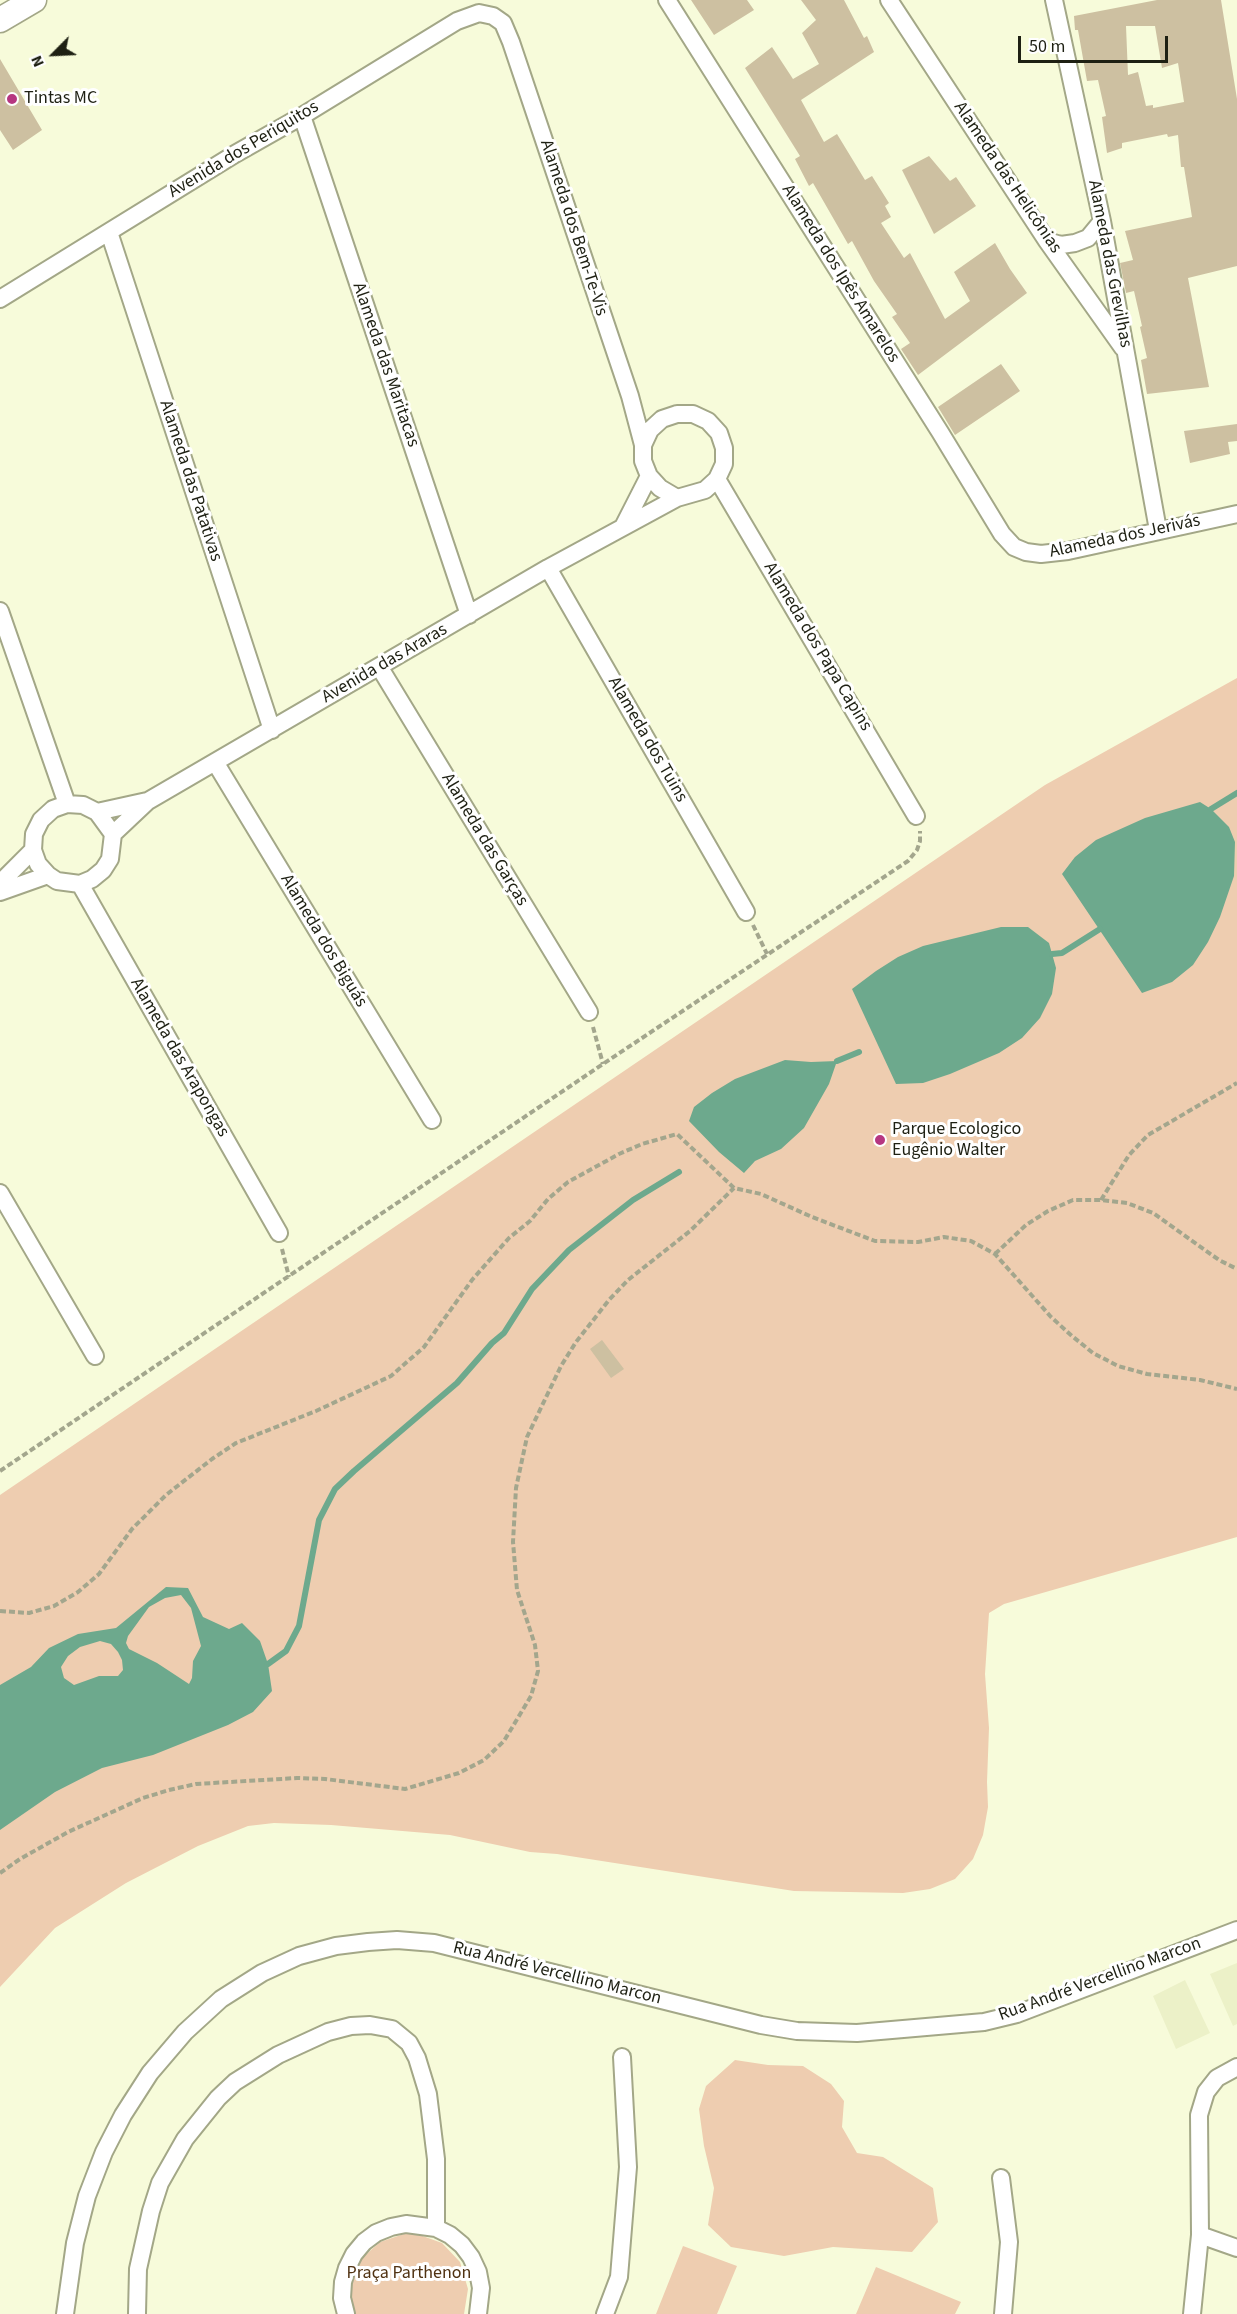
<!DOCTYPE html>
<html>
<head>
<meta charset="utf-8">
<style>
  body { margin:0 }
  #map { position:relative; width:1237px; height:2314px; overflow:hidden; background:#f7fbda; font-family:"Source Sans 3",sans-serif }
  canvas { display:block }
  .north { position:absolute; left:24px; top:24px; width:60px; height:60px; -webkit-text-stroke:4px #fff; paint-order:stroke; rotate:246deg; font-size:16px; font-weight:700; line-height:24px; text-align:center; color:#1e2013 }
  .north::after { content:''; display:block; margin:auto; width:21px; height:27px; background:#1e2013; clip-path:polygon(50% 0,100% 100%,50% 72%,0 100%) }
  .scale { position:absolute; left:1018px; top:36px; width:150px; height:27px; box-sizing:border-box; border:3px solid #1e2013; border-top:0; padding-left:8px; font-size:18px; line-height:21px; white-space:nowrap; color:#1e2013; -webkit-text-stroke:4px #fff; paint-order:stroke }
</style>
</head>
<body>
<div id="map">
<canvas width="1237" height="2314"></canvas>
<div class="north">N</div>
<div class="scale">50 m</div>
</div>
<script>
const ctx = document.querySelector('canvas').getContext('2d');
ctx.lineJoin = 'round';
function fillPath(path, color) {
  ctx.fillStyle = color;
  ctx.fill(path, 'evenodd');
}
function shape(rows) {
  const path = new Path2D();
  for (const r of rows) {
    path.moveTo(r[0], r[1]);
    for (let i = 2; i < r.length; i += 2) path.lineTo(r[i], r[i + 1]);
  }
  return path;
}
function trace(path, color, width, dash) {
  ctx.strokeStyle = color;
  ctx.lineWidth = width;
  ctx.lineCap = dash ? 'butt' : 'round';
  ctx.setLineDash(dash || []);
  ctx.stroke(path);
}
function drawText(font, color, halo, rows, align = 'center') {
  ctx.font = font + ' "Source Sans 3",sans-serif';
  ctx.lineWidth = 6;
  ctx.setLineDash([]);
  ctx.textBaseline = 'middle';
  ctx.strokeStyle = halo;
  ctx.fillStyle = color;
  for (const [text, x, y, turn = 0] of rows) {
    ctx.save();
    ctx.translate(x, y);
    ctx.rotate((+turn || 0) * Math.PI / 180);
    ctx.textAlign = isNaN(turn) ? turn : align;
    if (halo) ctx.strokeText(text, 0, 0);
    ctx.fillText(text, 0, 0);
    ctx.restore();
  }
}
const built = shape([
  [1237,1963,1237,2024,1233,2026,1210,1974],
  [1185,1980,1210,2033,1176,2049,1153,1996]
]);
const green = shape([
  [1237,678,1237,1537,1004,1604,989,1613,985,1674,989,1728,987,1782,988,1807,983,1835,973,1859,955,1879,930,1889,903,1893,794,1891,557,1854,530,1852,450,1835,331,1825,274,1823,248,1826,198,1846,126,1883,55,1928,0,1987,0,1495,1045,785],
  [735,2060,768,2065,803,2066,831,2084,844,2101,842,2127,857,2153,883,2157,933,2188,938,2222,912,2252,833,2247,784,2256,731,2247,708,2225,714,2188,704,2146,699,2109,706,2086],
  [404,2234,417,2234,442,2243,460,2262,468,2289,464,2314,355,2314,351,2297,351,2284,361,2259,380,2242],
  [683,2246,737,2266,717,2314,656,2314],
  [876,2267,961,2302,955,2314,856,2314]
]);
const water = shape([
  [1200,802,1211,809,1229,827,1235,842,1234,876,1220,917,1208,942,1193,965,1172,982,1142,993,1062,874,1075,857,1096,840,1145,818],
  [1001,927,1028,927,1049,943,1056,968,1052,994,1040,1018,1022,1038,999,1053,950,1074,923,1083,896,1084,852,989,876,971,898,957,923,946],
  [785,1060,811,1062,837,1061,829,1084,804,1128,781,1149,755,1161,744,1173,719,1152,689,1121,694,1107,712,1093,735,1079],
  [166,1587,188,1588,203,1617,229,1629,242,1623,260,1641,268,1664,272,1691,253,1712,228,1725,153,1755,102,1768,55,1792,0,1830,0,1685,31,1667,49,1648,78,1634,116,1628],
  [181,1595,191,1608,201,1646,193,1661,192,1678,189,1684,157,1663,129,1649,126,1643,128,1636,149,1607,165,1598],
  [100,1641,111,1644,118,1652,122,1660,123,1670,118,1676,99,1676,74,1685,64,1678,61,1667,68,1656,80,1647]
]);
const stream = shape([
  [1211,809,1237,793],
  [1052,954,1062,953,1100,929],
  [837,1061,859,1052],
  [268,1664,286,1651,299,1626,319,1520,335,1489,354,1471,457,1383,492,1343,504,1333,532,1289,569,1250,633,1200,679,1172]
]);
const building = shape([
  [691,0,747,0,754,10,714,35],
  [801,0,844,0,864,38,867,36,874,52,801,100,824,142,837,134,865,180,872,176,889,203,885,206,891,217,881,223,904,258,910,253,945,319,970,301,954,272,995,243,1010,269,1027,293,918,375,901,349,910,343,892,317,897,314,874,281,852,241,848,244,813,183,809,186,795,159,800,156,745,68,772,47,793,79,819,64,802,33,816,20],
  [1157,0,1221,0,1237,99,1237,266,1188,278,1209,387,1147,394,1141,360,1147,358,1140,327,1142,326,1134,291,1126,293,1120,263,1133,260,1125,231,1192,217,1184,167,1181,167,1178,135,1168,137,1167,134,1122,143,1122,148,1107,153,1102,117,1106,116,1098,80,1087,81,1078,30,1075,30,1074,16],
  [1126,26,1155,26,1162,68,1178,63,1184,102,1153,108,1153,105,1146,106,1138,72,1128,75],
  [0,59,42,130,13,150,0,130],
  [929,156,950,181,956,177,976,206,934,234,902,170],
  [1001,364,1020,391,955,435,938,407],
  [1237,424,1237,441,1228,442,1230,454,1190,463,1184,431],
  [602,1340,624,1369,611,1378,590,1349]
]);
const path = shape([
  [753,925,767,954],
  [593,1027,603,1064],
  [1101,1200,1129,1155,1148,1135,1237,1083],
  [282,1249,289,1277],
  [995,1254,1026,1225,1048,1211,1073,1200,1101,1200,1127,1203,1153,1213,1219,1260,1237,1269],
  [0,1471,603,1064,908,861,917,850,920,841,920,831],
  [0,1611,29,1613,54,1606,78,1592,99,1574,132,1529,166,1495,212,1459,236,1443,316,1411,391,1376,424,1347,472,1280,509,1238,530,1221,548,1199,568,1182,619,1154,642,1144,677,1134,734,1188,761,1194,812,1217,875,1241,918,1242,944,1237,971,1241,995,1254,1051,1317,1072,1336,1093,1353,1118,1366,1147,1374,1200,1380,1237,1389],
  [0,1873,20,1859,68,1832,143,1798,169,1790,196,1784,297,1778,325,1779,405,1789,459,1773,484,1760,504,1741,531,1696,538,1671,535,1645,517,1590,513,1542,516,1488,527,1437,561,1366,576,1342,609,1300,628,1280,690,1231,734,1188]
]);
const street = shape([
  [667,0,940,432,1002,534,1014,547,1026,552,1041,554,1068,551,1237,514],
  [889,0,1047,241,1123,348],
  [1054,0,1102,221,1158,530],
  [302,116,469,615],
  [109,232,272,730],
  [1047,241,1061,245,1075,243,1088,238,1102,221],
  [0,299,235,154,302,116,457,21,479,13,493,16,503,23,511,42,630,396,643,445],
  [677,414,693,414,708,421,719,433,724,448,724,464,717,479,705,490,677,498,660,488,649,476,643,461,643,445,650,430,662,419,677,414],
  [717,479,916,816],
  [623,527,649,476],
  [548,568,746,912],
  [0,611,67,804],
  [380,668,589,1012],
  [215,762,432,1120],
  [97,812,147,801],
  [113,834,97,812,83,805,67,804,53,809,41,820,34,834,33,850,38,864,48,875,57,881,80,884,92,879,103,870,110,859,113,834,148,801,548,568,677,498],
  [0,883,33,850],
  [80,884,279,1233],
  [0,892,48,875],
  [0,1193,95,1356],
  [1001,2178,1009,2242,1003,2314],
  [1200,2235,1237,2248],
  [65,2314,75,2243,87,2196,104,2152,123,2115,150,2073,185,2032,221,1999,262,1973,299,1956,336,1946,368,1942,397,1940,434,1943,761,2025,797,2031,857,2033,984,2022,1017,2014,1237,1930],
  [137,2314,138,2269,151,2211,160,2183,185,2139,218,2098,235,2082,278,2055,328,2032,351,2026,370,2025,392,2029,409,2043,417,2058,428,2094,436,2159,436,2228],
  [346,2314,342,2298,343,2282,347,2268,354,2254,364,2242,376,2233,391,2227,406,2224,436,2228,450,2235,462,2245,471,2257,478,2272,481,2288,478,2314],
  [605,2314,619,2277,628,2167,622,2057],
  [1192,2314,1200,2235,1199,2115,1206,2092,1217,2078,1237,2067]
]);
const secondary = shape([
  [0,20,34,0]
]);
const markers = [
  [12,99,6,"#b63681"],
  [880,1140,6,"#b63681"]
];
const poiNames = [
  ["Tintas MC",24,99],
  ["Parque Ecologico",892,1130],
  ["Eugênio Walter",892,1151]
];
const streetNames = [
  ["Avenida dos Periquitos",244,150,-31],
  ["Alameda das Helicônias",1007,178,56],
  ["Alameda dos Bem-Te-Vis",573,228,72],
  ["Alameda das Grevilhas",1109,264,79],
  ["Alameda dos Ipês Amarelos",840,274,58],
  ["Alameda das Maritacas",385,365,71],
  ["Alameda das Patativas",190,481,72],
  ["Alameda dos Jerivás",1125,537,-12],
  ["Alameda dos Papa Capins",817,647,59],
  ["Avenida das Araras",385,664,-30],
  ["Alameda dos Tuins",647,740,60],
  ["Alameda das Garças",484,840,59],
  ["Alameda dos Biguás",323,941,59],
  ["Alameda das Arapongas",179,1058,60],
  ["Rua André Vercellino Marcon",557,1974,14],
  ["Rua André Vercellino Marcon",1100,1980,-20]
];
const parkNames = [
  ["Praça Parthenon",409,2274]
];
fillPath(built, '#ecf1c8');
fillPath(green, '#eecdb0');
fillPath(water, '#6da98d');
trace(stream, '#6da98d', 6);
fillPath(building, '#cdc0a1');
trace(street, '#a3a787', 20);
trace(secondary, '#a3a787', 27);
trace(path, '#a3a68d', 4, [6, 3]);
trace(street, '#fff', 16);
trace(secondary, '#fff', 24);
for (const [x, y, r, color] of markers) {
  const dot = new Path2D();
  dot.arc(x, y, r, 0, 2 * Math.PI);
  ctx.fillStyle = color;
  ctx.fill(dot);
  trace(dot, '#fff', 2);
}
drawText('18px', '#1e2013', '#fff', poiNames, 'left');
drawText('18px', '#1e2013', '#fff', streetNames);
drawText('18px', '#503212', '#fff', parkNames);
</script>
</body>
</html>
